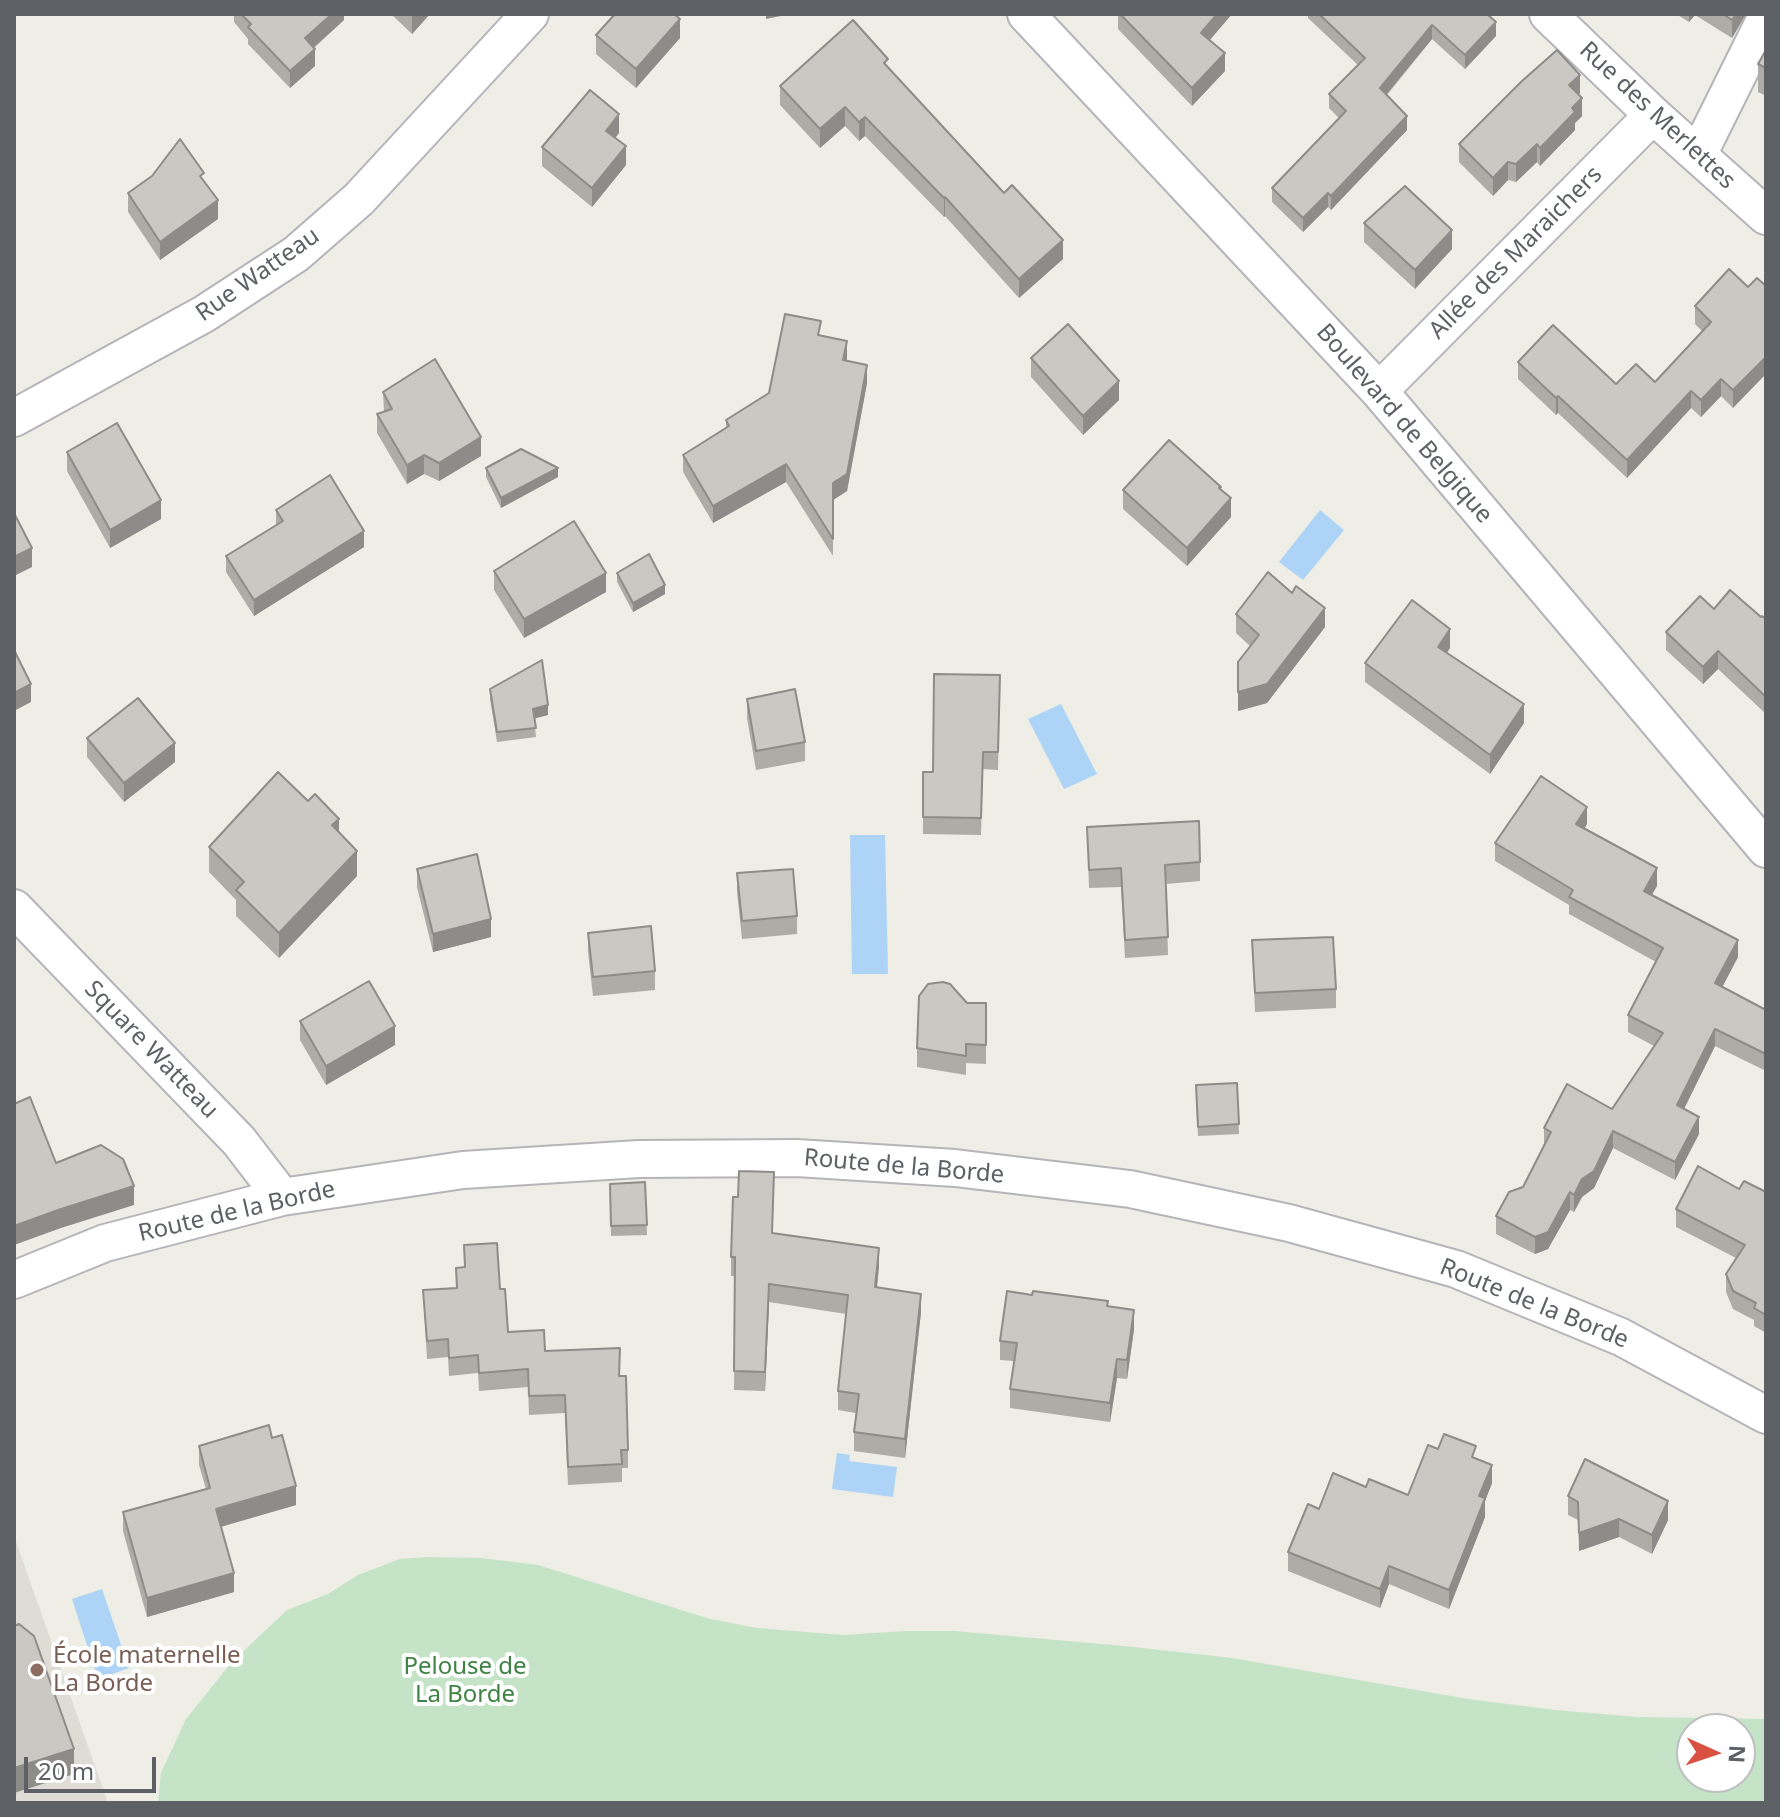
<!DOCTYPE html>
<html>
<head>
<meta charset="utf-8">
<style>
  body { margin:0 }
  #map { position:relative; width:1780px; height:1817px; overflow:hidden; background:#eeede6; font-family:"Noto Sans",sans-serif }
  canvas { display:block }
  .frame { position:absolute; inset:0; border:16px solid #5d6065; pointer-events:none }
  .north { position:absolute; left:1676px; top:1713px; width:80px; height:80px; box-sizing:border-box; background:#fff; border:2px solid #bebfc1; border-radius:50%; rotate:93deg; font-size:22px; font-weight:700; line-height:32px; text-align:center; color:#5d6065 }
  .north::after { content:''; display:block; margin:auto; width:28px; height:36px; background:#d95241; clip-path:polygon(50% 0,100% 100%,50% 72%,0 100%) }
  .scale { position:absolute; left:24px; top:1757px; width:132px; height:36px; box-sizing:border-box; border:4px solid #5d6065; border-top:0; padding-left:10px; font-size:24px; line-height:28px; white-space:nowrap; color:#5d6065; -webkit-text-stroke:6px #fff; paint-order:stroke }
</style>
</head>
<body>
<div id="map">
<canvas width="1780" height="1817"></canvas>
<div class="frame"></div>
<div class="north">N</div>
<div class="scale">20 m</div>
</div>
<script>
const ctx = document.querySelector('canvas').getContext('2d');
ctx.lineJoin = 'round';
function fillPath(path, color) {
  ctx.fillStyle = color;
  ctx.fill(path, 'evenodd');
}
function shape(rows) {
  const path = new Path2D();
  for (const r of rows) {
    path.moveTo(r[0], r[1]);
    for (let i = 2; i < r.length; i += 2) path.lineTo(r[i], r[i + 1]);
  }
  return path;
}
function trace(path, color, width, dash) {
  ctx.strokeStyle = color;
  ctx.lineWidth = width;
  ctx.lineCap = dash ? 'butt' : 'round';
  ctx.setLineDash(dash || []);
  ctx.stroke(path);
}
function drawText(font, color, halo, rows, align = 'center') {
  ctx.font = font + ' "Noto Sans",sans-serif';
  ctx.lineWidth = 8;
  ctx.setLineDash([]);
  ctx.textBaseline = 'middle';
  ctx.strokeStyle = halo;
  ctx.fillStyle = color;
  for (const [text, x, y, turn = 0] of rows) {
    ctx.save();
    ctx.translate(x, y);
    ctx.rotate((+turn || 0) * Math.PI / 180);
    ctx.textAlign = isNaN(turn) ? turn : align;
    if (halo) ctx.strokeText(text, 0, 0);
    ctx.fillText(text, 0, 0);
    ctx.restore();
  }
}
const education = shape([
  [14,1536,108,1803,14,1803]
]);
const green = shape([
  [426,1557,481,1558,538,1565,710,1619,757,1628,843,1635,907,1631,954,1631,1124,1646,1232,1658,1468,1699,1555,1710,1638,1717,1766,1719,1766,1803,158,1803,161,1773,186,1719,231,1663,287,1610,328,1594,358,1575,400,1559],
  [1692,1729,1740,1729,1740,1777,1692,1777]
]);
const water = shape([
  [1320,510,1344,530,1303,580,1279,562],
  [1061,704,1097,774,1064,789,1028,719],
  [850,835,885,835,888,974,852,974],
  [837,1453,850,1455,849,1461,897,1467,893,1497,832,1489],
  [102,1589,129,1668,98,1679,72,1599]
]);
const minor = shape([
  [1026,14,1379,391,1766,849],
  [1548,14,1653,115,1766,216],
  [1698,155,1766,18],
  [1379,391,1653,115],
  [14,418,204,314,296,254,359,199,530,14],
  [14,908,239,1141,282,1197],
  [14,1280,105,1243,282,1197,463,1170,639,1159,797,1158,955,1168,1130,1189,1289,1223,1456,1269,1621,1337,1766,1415]
]);
const wall = shape([
  [234,14,344,14,344,20,314,48,315,66,290,88,248,44,248,39,234,22],
  [391,14,430,14,412,34],
  [1118,14,1232,14,1210,40,1225,71,1192,106,1118,29],
  [1308,14,1487,14,1496,36,1465,69,1432,39,1387,95,1407,130,1331,210,1328,207,1303,232,1272,202,1272,188,1339,118,1329,108,1329,94,1358,65,1308,18],
  [1676,14,1746,14,1732,38,1695,15,1689,22],
  [596,35,680,38,636,88,596,54],
  [1766,50,1766,96,1758,92,1758,64],
  [888,67,1063,259,1019,298,945,216,944,217,865,136,859,141,845,126,820,148,780,105,780,86],
  [1580,93,1578,95,1582,116,1575,123,1575,130,1540,166,1537,162,1516,182,1508,180,1493,196,1459,162,1459,144],
  [619,133,615,138,626,165,592,207,542,166,542,147],
  [204,181,218,219,160,260,128,212,128,193],
  [1364,223,1452,249,1415,289,1364,242],
  [1748,287,1733,408,1721,396,1701,417,1691,408,1627,478,1558,413,1556,415,1518,379,1518,362,1616,384,1655,382,1702,331,1695,324,1695,306],
  [821,335,847,358,846,361,867,383,847,491,833,500,833,556,786,482,713,523,683,472,683,455,726,428,726,420,769,393],
  [1031,358,1119,400,1083,435,1031,377],
  [383,392,481,456,439,481,424,474,407,484,377,433,377,414,384,412],
  [67,452,161,519,110,548,67,471],
  [486,468,558,477,501,508,486,477],
  [1123,490,1221,490,1231,517,1187,566,1123,509],
  [276,510,364,547,254,616,226,572,226,556,276,525],
  [494,571,606,592,524,638,494,590],
  [617,573,665,594,633,612,617,582],
  [1714,609,1761,617,1766,619,1766,714,1718,669,1703,684,1666,650,1666,632],
  [1236,614,1325,627,1267,703,1238,711,1250,646,1236,633],
  [1450,648,1447,653,1524,723,1490,774,1365,682,1365,663],
  [1000,675,998,770,983,769,981,835,923,834,923,772,933,772],
  [490,689,548,715,534,718,536,737,497,742,490,699],
  [747,699,805,742,805,761,756,770,747,718],
  [87,738,175,762,124,802,87,757],
  [1587,824,1584,829,1657,886,1651,895,1738,957,1722,987,1766,1010,1766,1071,1715,1046,1684,1109,1699,1134,1675,1180,1613,1148,1594,1188,1582,1197,1574,1212,1570,1210,1548,1249,1535,1254,1496,1234,1496,1216,1523,1187,1544,1144,1544,1128,1612,1109,1654,1046,1628,1032,1628,1015,1656,962,1569,914,1569,905,1495,861,1495,843],
  [1087,827,1200,862,1200,881,1166,884,1168,955,1125,958,1121,887,1089,888],
  [339,833,357,876,279,958,236,916,236,900,209,872,209,847],
  [417,869,491,937,433,952,417,887],
  [737,873,797,916,797,934,742,939,737,892],
  [588,933,655,971,655,990,593,996,588,952],
  [1252,940,1336,989,1336,1008,1255,1012],
  [967,1003,986,1003,986,1064,966,1063,966,1075,917,1067,917,1048],
  [300,1021,395,1045,326,1085,300,1040],
  [1237,1083,1239,1134,1198,1136,1196,1095],
  [645,1182,647,1235,611,1236,610,1184],
  [1739,1189,1766,1192,1766,1333,1754,1326,1754,1320,1733,1309,1726,1292,1726,1274,1736,1258,1676,1227,1676,1209],
  [774,1191,772,1233,879,1266,877,1288,921,1312,905,1458,854,1451,854,1432,856,1413,838,1410,838,1391,846,1314,769,1302,765,1391,734,1390,735,1276,731,1276,731,1257,738,1197],
  [456,1268,500,1289,508,1332,545,1351,620,1376,628,1450,628,1468,622,1468,622,1482,568,1485,565,1413,529,1415,528,1387,479,1391,478,1373,449,1376,448,1357,427,1359,423,1290,456,1288],
  [1108,1306,1134,1329,1127,1379,1117,1378,1110,1422,1010,1408,1010,1389,1014,1361,1000,1360,1000,1341],
  [272,1438,296,1505,221,1527,234,1592,147,1617,123,1531,123,1512,206,1489,199,1465,199,1446],
  [1438,1449,1476,1458,1492,1483,1485,1501,1485,1517,1449,1609,1389,1584,1380,1608,1288,1571,1288,1552,1319,1509,1366,1487,1408,1495],
  [1568,1496,1668,1520,1652,1554,1619,1537,1579,1551,1578,1520,1568,1515]
]);
const shadedWall = shape([
  [332,14,344,14,344,20,305,55,305,38],
  [413,14,430,14,412,34,412,15],
  [766,14,791,14,766,19],
  [1217,14,1232,14,1201,50,1201,33],
  [1689,14,1695,15,1689,22],
  [1736,14,1746,14,1732,38,1732,20],
  [680,19,680,38,636,88,636,69],
  [1496,22,1496,36,1465,69,1465,55],
  [1432,25,1432,39,1380,102,1380,88],
  [315,49,315,66,290,88,290,71],
  [1225,53,1225,71,1192,106,1192,88],
  [1580,75,1580,93,1569,104,1569,85],
  [1582,98,1582,116,1575,123,1575,130,1540,166,1540,148,1572,108],
  [845,107,845,126,820,148,820,129],
  [619,114,619,133,606,150,606,131],
  [1407,116,1407,130,1331,210,1331,196],
  [865,117,865,136,859,141,859,122],
  [1537,144,1537,162,1516,182,1516,164],
  [626,146,626,165,592,207,592,188],
  [1508,162,1508,180,1493,196,1493,178],
  [1328,193,1328,207,1303,232,1303,218],
  [945,197,945,216,944,217,944,198],
  [218,200,218,219,160,260,160,242],
  [1452,230,1452,249,1415,289,1415,270],
  [1063,240,1063,259,1019,298,1019,279],
  [847,341,847,358,843,378,843,360],
  [1766,357,1766,374,1733,408,1733,390],
  [867,365,867,383,847,491,833,500,833,483],
  [1721,379,1721,396,1701,417,1701,400],
  [1119,381,1119,400,1083,435,1083,416],
  [1691,391,1691,408,1627,478,1627,460],
  [1558,396,1558,413,1556,415,1556,398],
  [481,437,481,456,439,481,439,463],
  [424,455,424,474,407,484,407,465],
  [786,464,786,482,713,523,713,506],
  [558,468,558,477,501,508,501,498],
  [1231,498,1231,517,1187,566,1187,548],
  [161,500,161,519,110,548,110,530],
  [364,531,364,547,254,616,254,600],
  [32,548,32,567,14,576,14,557],
  [606,573,606,592,524,638,524,619],
  [665,585,665,594,633,612,633,603],
  [1325,608,1325,627,1267,703,1238,711,1238,692],
  [1450,629,1450,648,1438,665,1438,647],
  [1718,651,1718,669,1703,684,1703,667],
  [31,684,31,702,14,711,14,693],
  [1524,704,1524,723,1490,774,1490,755],
  [548,705,548,715,533,719,533,709],
  [175,743,175,762,124,802,124,783],
  [1587,807,1587,824,1576,842,1576,824],
  [339,819,339,844,332,825],
  [357,851,357,876,279,958,279,933],
  [1657,868,1657,886,1644,909,1644,891],
  [491,919,491,937,433,952,433,934],
  [1738,940,1738,957,1715,1001,1715,983],
  [395,1026,395,1045,326,1085,326,1066],
  [1715,1029,1715,1046,1677,1123,1677,1105],
  [1699,1117,1699,1134,1675,1180,1675,1162],
  [1613,1131,1613,1148,1594,1188,1582,1197,1574,1212,1574,1195,1582,1179],
  [134,1186,134,1205,61,1228,14,1245,14,1226,61,1209],
  [1570,1192,1570,1210,1548,1249,1535,1254,1535,1237],
  [879,1248,879,1266,875,1306,875,1287],
  [769,1284,769,1302,765,1391,765,1372],
  [921,1294,921,1312,905,1458,905,1439],
  [1134,1310,1134,1329,1127,1379,1127,1360],
  [1117,1359,1117,1378,1110,1422,1110,1403],
  [1492,1465,1492,1483,1485,1501,1485,1517,1449,1609,1449,1590,1479,1496],
  [296,1486,296,1505,216,1528,216,1509],
  [1668,1501,1668,1520,1652,1554,1652,1535],
  [1619,1519,1619,1537,1579,1551,1579,1533],
  [1389,1566,1389,1584,1380,1608,1380,1589],
  [234,1573,234,1592,147,1617,147,1598],
  [74,1749,74,1774,14,1793,14,1768]
]);
const building = shape([
  [241,14,332,14,305,38,315,49,290,71,248,27,251,24,241,14],
  [615,14,674,14,680,19,636,69,596,35,615,14],
  [1120,14,1217,14,1201,33,1225,53,1192,88,1120,14],
  [1319,14,1487,14,1496,22,1465,55,1432,25,1380,88,1407,116,1331,196,1328,193,1303,218,1272,188,1346,111,1329,94,1365,58,1319,14],
  [1723,14,1736,14,1732,20,1723,14],
  [853,20,888,59,884,63,1004,193,1012,185,1063,240,1019,279,945,197,944,198,865,117,859,122,845,107,820,129,780,86,853,20],
  [1557,50,1580,75,1569,85,1582,98,1572,108,1575,112,1540,148,1537,144,1516,164,1508,162,1493,178,1459,144,1522,81,1557,50],
  [1766,50,1766,68,1758,64,1766,50],
  [590,90,619,114,606,131,626,146,592,188,542,147,590,90],
  [180,139,204,173,200,176,218,200,160,242,128,193,152,176,180,139],
  [1405,186,1452,230,1415,270,1364,223,1405,186],
  [1729,269,1748,287,1757,278,1766,286,1766,357,1733,390,1721,379,1701,400,1691,391,1627,460,1558,396,1556,398,1518,362,1553,325,1616,384,1636,364,1655,382,1711,322,1695,306,1729,269],
  [785,314,821,321,818,335,847,341,843,360,867,365,847,474,833,483,833,539,786,464,713,506,683,455,729,426,726,420,769,393,785,314],
  [1068,324,1119,381,1083,416,1031,358,1068,324],
  [435,359,481,437,439,463,424,455,407,465,377,414,392,409,383,392,435,359],
  [117,423,161,500,110,530,67,452,117,423],
  [1169,440,1221,487,1219,488,1231,498,1187,548,1123,490,1169,440],
  [521,449,558,468,501,498,486,468,521,449],
  [330,475,364,531,254,600,226,556,283,521,276,510,330,475],
  [14,513,32,548,14,557,14,513],
  [574,521,606,573,524,619,494,571,574,521],
  [649,554,665,585,633,603,617,573,649,554],
  [1268,572,1292,593,1296,586,1325,608,1267,684,1238,692,1238,662,1259,635,1236,614,1268,572],
  [1730,590,1761,617,1762,616,1766,619,1766,697,1718,651,1703,667,1666,632,1700,596,1714,609,1730,590],
  [1412,600,1450,629,1438,647,1524,704,1490,755,1365,663,1412,600],
  [14,650,31,684,14,693,14,650],
  [542,660,548,705,533,709,536,728,497,732,490,689,542,660],
  [934,674,1000,675,998,752,983,752,981,818,923,817,923,772,933,772,934,674],
  [795,689,805,742,756,751,747,699,795,689],
  [138,698,175,743,124,783,87,738,138,698],
  [278,772,308,801,315,794,339,819,332,825,357,851,279,933,236,890,244,882,209,847,278,772],
  [1541,776,1587,807,1576,824,1657,868,1644,891,1738,940,1715,983,1766,1010,1766,1054,1715,1029,1677,1105,1699,1117,1675,1162,1613,1131,1594,1171,1582,1179,1574,1195,1570,1192,1548,1232,1535,1237,1496,1216,1509,1192,1523,1187,1551,1132,1544,1128,1567,1084,1612,1109,1663,1033,1628,1015,1663,948,1569,897,1573,890,1495,843,1541,776],
  [1199,821,1200,862,1165,865,1168,937,1125,940,1121,868,1089,870,1087,827,1199,821],
  [477,854,491,919,433,934,417,869,477,854],
  [793,869,797,916,742,921,737,873,793,869],
  [651,926,655,971,593,977,588,933,651,926],
  [1333,937,1336,989,1255,993,1252,940,1333,937],
  [369,981,395,1026,326,1066,300,1021,369,981],
  [943,982,950,984,967,1003,986,1003,986,1045,966,1044,966,1056,917,1048,919,996,928,984,943,982],
  [1237,1083,1239,1124,1198,1127,1196,1085,1237,1083],
  [30,1097,56,1163,101,1145,123,1159,134,1186,61,1209,14,1226,14,1104,30,1097],
  [1698,1166,1739,1189,1744,1181,1766,1192,1766,1315,1754,1308,1756,1303,1733,1291,1726,1274,1745,1245,1676,1209,1698,1166],
  [739,1171,774,1172,772,1233,879,1248,875,1287,921,1294,905,1439,854,1432,859,1394,838,1391,848,1295,769,1284,765,1372,734,1371,735,1257,731,1257,733,1197,738,1197,739,1171],
  [645,1182,647,1225,611,1226,610,1184,645,1182],
  [497,1243,500,1289,505,1289,508,1332,544,1330,545,1351,620,1348,619,1376,626,1376,628,1450,621,1450,622,1464,568,1467,565,1395,529,1396,528,1369,479,1373,478,1355,449,1358,448,1339,427,1341,423,1290,457,1288,456,1268,465,1267,464,1245,497,1243],
  [1007,1291,1032,1295,1033,1291,1108,1301,1107,1306,1134,1310,1127,1360,1117,1359,1110,1403,1010,1389,1017,1343,1000,1341,1007,1291],
  [269,1425,272,1438,282,1435,296,1486,216,1509,234,1573,147,1598,123,1512,210,1488,199,1446,269,1425],
  [1444,1434,1476,1446,1472,1457,1492,1465,1479,1496,1485,1498,1449,1590,1389,1566,1380,1589,1288,1552,1308,1504,1319,1509,1333,1473,1366,1487,1369,1479,1408,1495,1428,1445,1438,1449,1444,1434],
  [1585,1459,1668,1501,1652,1535,1619,1519,1579,1533,1578,1502,1568,1496,1585,1459],
  [19,1624,34,1636,74,1749,14,1768,14,1626,19,1624]
]);
const markers = [
  [37,1670,8,"#8d6e63"]
];
const streetNames = [
  ["Rue des Merlettes",1657,116,43],
  ["Allée des Maraichers",1516,253,-45],
  ["Rue Watteau",258,275,-35],
  ["Boulevard de Belgique",1404,424,49],
  ["Square Watteau",151,1050,46],
  ["Route de la Borde",904,1167,5],
  ["Route de la Borde",237,1212,-13],
  ["Route de la Borde",1534,1304,22]
];
const educationNames = [
  ["École maternelle",53,1656],
  ["La Borde",53,1684]
];
const parkNames = [
  ["Pelouse de",465,1667],
  ["La Borde",465,1695]
];
fillPath(education, '#dedcd4');
fillPath(green, '#c5e3c6');
fillPath(water, '#add4f7');
trace(minor, '#b3b5b9', 40);
trace(minor, '#fff', 36);
fillPath(wall, '#aeaca7');
fillPath(shadedWall, '#8d8c88');
fillPath(building, '#cac8c2');
trace(building, '#8d8c88', 2);
for (const [x, y, r, color] of markers) {
  const dot = new Path2D();
  dot.arc(x, y, r, 0, 2 * Math.PI);
  ctx.fillStyle = color;
  ctx.fill(dot);
  trace(dot, '#fff', 3);
}
drawText('24px', '#5d6065', '#fff', streetNames);
drawText('24px', '#785e54', '#fff', educationNames, 'left');
drawText('24px', '#3e8344', '#fff', parkNames);
</script>
</body>
</html>
